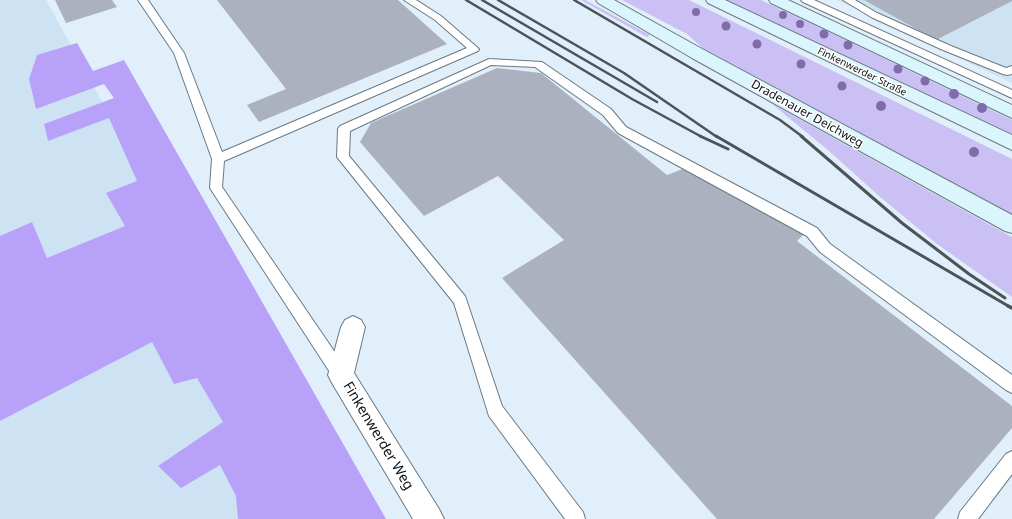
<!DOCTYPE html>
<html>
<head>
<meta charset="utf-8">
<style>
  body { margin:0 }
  canvas { display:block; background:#e0effa }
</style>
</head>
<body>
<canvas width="1012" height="519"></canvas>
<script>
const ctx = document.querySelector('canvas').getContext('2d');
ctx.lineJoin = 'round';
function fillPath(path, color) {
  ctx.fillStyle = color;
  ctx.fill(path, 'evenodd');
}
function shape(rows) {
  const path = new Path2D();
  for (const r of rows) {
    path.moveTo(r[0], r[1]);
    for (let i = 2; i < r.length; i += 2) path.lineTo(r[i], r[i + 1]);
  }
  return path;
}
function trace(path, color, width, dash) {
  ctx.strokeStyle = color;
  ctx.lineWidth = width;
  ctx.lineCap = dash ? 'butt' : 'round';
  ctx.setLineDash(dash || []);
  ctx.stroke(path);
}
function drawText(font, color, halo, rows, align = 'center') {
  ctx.font = font + ' "Noto Sans",sans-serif';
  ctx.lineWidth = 3;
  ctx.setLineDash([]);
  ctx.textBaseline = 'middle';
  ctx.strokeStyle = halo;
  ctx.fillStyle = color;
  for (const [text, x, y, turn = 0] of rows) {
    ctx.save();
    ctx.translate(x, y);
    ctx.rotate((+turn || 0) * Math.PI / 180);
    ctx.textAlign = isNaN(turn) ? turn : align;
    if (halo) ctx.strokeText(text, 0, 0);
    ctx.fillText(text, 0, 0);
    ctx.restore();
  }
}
const built = shape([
  [0,0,46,0,215,306,327,519,0,519],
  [837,0,1012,0,1012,83,883,22]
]);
const green = shape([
  [581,0,585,0,650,35,647,37],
  [622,0,689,0,1012,159,1012,218,725,62,707,52,687,34],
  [725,0,761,0,791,14,1012,120,1012,137],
  [772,104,1012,237,1012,297,937,244,879,196,829,151]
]);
const forest = shape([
  [77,43,93,71,124,60,386,519,238,519,236,496,220,465,181,488,158,466,223,422,197,378,174,384,152,342,0,421,0,236,32,222,47,258,125,226,106,193,137,181,109,118,48,141,44,124,114,98,104,84,36,109,29,79,37,55]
]);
const building = shape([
  [55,0,112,0,117,7,66,23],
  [217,0,398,0,447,44,259,122,247,105,286,89],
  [864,0,1012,0,1012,1,936,40],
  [497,68,541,73,667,175,688,167,805,233,797,241,1012,406,1012,428,934,519,717,519,502,278,564,240,498,176,424,216,360,142,371,123]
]);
const service = shape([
  [138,0,148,0,184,53,222,152,467,48,435,20,404,0,416,0,441,16,479,49,478,51,224,161,222,187,347,370,349,375,347,380,341,383,335,380,210,188,212,159,174,53,138,0],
  [801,0,814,0,1012,90,1012,98,803,2,801,0],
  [843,0,855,0,877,13,951,46,1006,68,1012,66,1012,74,1007,75,1003,74,943,50,871,17,843,0],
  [489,59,542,62,611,109,626,127,817,228,830,244,1012,375,1012,393,1006,390,820,252,807,236,618,133,603,115,535,67,491,65,350,131,349,156,465,296,502,406,583,512,585,519,565,519,489,416,454,303,337,157,338,129,340,126,489,59],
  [1012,451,1012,474,978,519,958,519,960,512,1006,454,1012,451]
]);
const minor = shape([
  [353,316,361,320,365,327,354,373,439,509,444,519,413,519,332,383,328,375,341,327,345,320,353,316]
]);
const secondary = shape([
  [596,0,614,0,704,50,1012,215,1012,233,1005,231,692,58,598,3,596,0],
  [706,0,725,0,1012,135,1012,150,708,3,706,0],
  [769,0,788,0,1012,105,1012,118,771,3,769,0]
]);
const railFar2 = shape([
  [466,0,632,99,702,137],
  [482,0,657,102],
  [498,0,624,73,717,137],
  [574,0,780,120,803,137]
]);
const railFar1 = shape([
  [700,136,728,149],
  [716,136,1010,307],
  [801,136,902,223,969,274,1005,298]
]);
const rail = shape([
  [1008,306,1012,308]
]);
const trees = [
  [696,12,4],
  [783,15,4],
  [800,24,4],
  [726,26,4.5],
  [824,34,4.5],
  [757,44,4.5],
  [848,45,4.5],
  [801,64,4.5],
  [898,69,4.5],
  [925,81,4.5],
  [842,86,4.5],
  [954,94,5],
  [881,106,5],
  [982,108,5],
  [974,152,5]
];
const farStreetnames = [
  ["Finkenwerder Straße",862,72,26]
];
const streetNames = [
  ["Dradenauer Deichweg",807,114,29]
];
const nearStreetnames = [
  ["Finkenwerder Weg",378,436,59]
];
fillPath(built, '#cde3f3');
fillPath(green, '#cbc0f3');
fillPath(forest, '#b8a2f9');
fillPath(building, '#abb1bf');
trace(service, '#6b7982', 2);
trace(minor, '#6b7982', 2);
trace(secondary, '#6b7982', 2);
fillPath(service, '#fff');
fillPath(minor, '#fff');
fillPath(secondary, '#daf6fc');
trace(railFar2, '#4c545a', 2.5);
trace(railFar1, '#4c545a', 3);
trace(rail, '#4c545a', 3.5);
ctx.fillStyle = '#816cab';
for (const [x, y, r] of trees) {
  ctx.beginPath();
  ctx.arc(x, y, r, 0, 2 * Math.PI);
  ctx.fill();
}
drawText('10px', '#0e1317', '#fff', farStreetnames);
drawText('12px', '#0e1317', '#fff', streetNames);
drawText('14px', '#0e1317', '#fff', nearStreetnames);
</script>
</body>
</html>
